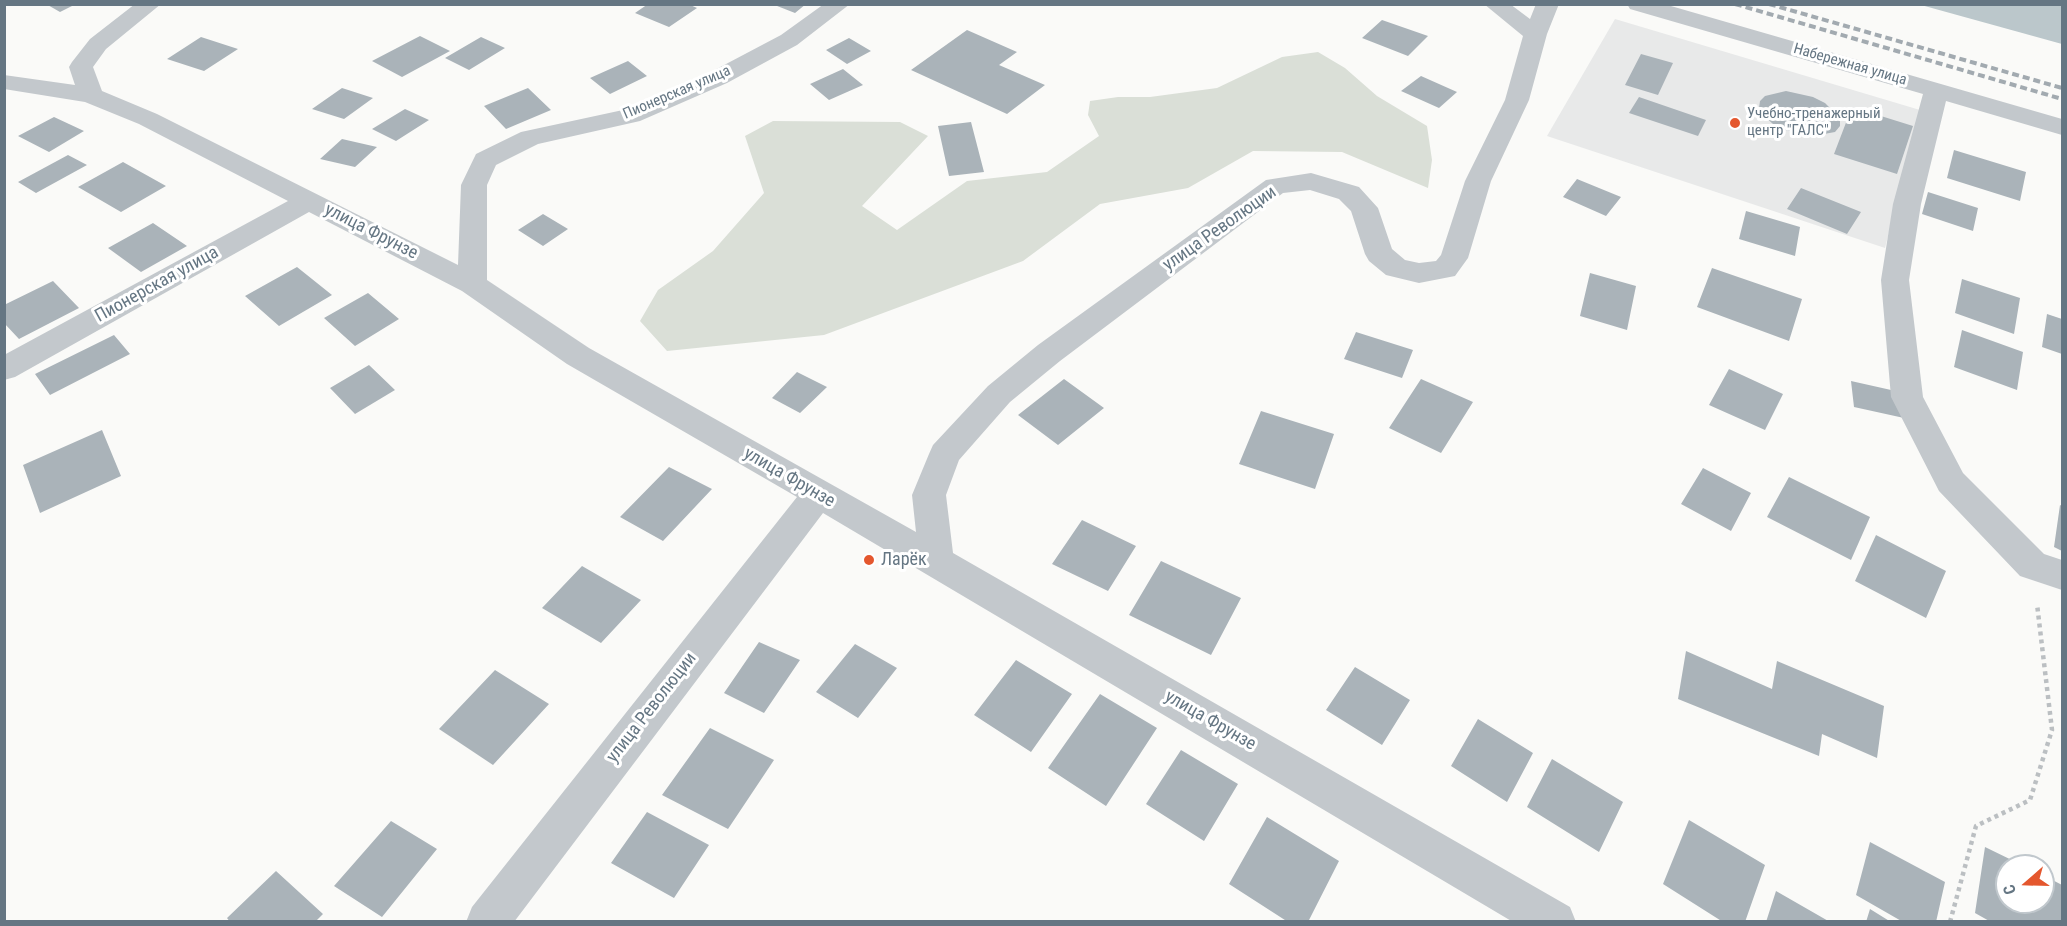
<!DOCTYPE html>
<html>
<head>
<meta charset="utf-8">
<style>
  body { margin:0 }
  #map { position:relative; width:2067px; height:926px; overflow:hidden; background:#fafaf8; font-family:"Roboto Condensed",sans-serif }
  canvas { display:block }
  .frame { position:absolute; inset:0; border:6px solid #657683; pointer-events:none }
  .north { position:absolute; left:1995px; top:854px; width:60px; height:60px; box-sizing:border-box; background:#fff; border:2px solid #c1c8cd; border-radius:50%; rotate:250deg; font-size:16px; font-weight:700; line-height:24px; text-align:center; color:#657683 }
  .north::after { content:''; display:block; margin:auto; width:21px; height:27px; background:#e4572e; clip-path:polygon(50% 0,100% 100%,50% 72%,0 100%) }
</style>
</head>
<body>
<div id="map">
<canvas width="2067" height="926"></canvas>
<div class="frame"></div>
<div class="north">С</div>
</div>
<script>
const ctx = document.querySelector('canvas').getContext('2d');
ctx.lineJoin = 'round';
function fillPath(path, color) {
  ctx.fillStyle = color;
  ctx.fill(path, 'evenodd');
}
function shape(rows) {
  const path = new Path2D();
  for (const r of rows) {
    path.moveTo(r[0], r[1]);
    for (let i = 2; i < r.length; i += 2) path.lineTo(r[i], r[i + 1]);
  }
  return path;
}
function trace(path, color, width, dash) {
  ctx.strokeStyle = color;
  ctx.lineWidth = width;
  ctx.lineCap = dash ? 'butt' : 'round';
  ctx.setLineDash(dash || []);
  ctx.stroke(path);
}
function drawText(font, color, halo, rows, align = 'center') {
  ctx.font = font + ' "Roboto Condensed",sans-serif';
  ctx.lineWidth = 6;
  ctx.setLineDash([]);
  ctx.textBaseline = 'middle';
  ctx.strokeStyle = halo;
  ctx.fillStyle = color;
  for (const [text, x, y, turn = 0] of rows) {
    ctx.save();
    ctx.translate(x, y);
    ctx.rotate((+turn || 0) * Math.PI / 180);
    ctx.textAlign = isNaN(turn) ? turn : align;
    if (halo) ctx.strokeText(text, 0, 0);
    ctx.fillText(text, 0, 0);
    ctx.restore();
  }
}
const built = shape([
  [1615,19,1920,110,1885,248,1547,136]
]);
const green = shape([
  [1318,52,1345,68,1377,96,1427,126,1432,160,1428,188,1342,152,1253,151,1188,188,1100,204,1023,261,824,335,667,351,640,321,658,290,713,251,764,193,745,136,773,121,900,122,928,136,862,206,897,230,967,181,1047,172,1099,136,1088,115,1090,101,1118,97,1150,97,1217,88,1282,57]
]);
const water = shape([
  [1921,5,2062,5,2062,44]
]);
const building = shape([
  [46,4,76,4,60,12],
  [648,4,688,4,697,8,669,27,635,13],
  [772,4,806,4,795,13],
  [1382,20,1428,36,1408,56,1362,38],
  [967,30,1017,52,999,65,1045,85,1007,114,911,70],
  [420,36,450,51,402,77,372,61],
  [201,37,238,49,204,71,167,59],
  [481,37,505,48,469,70,445,58],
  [849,38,871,51,847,64,826,50],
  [1641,54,1673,63,1658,95,1625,85],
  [628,61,647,76,610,94,590,78],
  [843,69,863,85,829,100,810,84],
  [1421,76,1457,92,1439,108,1401,91],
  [342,88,373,98,344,119,312,109],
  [528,88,551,110,506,129,484,106],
  [1786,91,1813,97,1825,103,1840,118,1840,126,1835,132,1813,136,1785,130,1773,124,1764,116,1759,108,1760,101,1765,96],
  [1639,97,1706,120,1698,136,1629,113],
  [1852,107,1913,126,1897,174,1834,154],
  [405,109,429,120,396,141,372,129],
  [54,117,84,131,49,152,18,136],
  [971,122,984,172,949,176,938,126],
  [342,139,377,147,355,167,320,159],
  [1954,150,2026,172,2020,201,1947,178],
  [68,155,87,165,36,193,18,182],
  [123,162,166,186,121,212,78,187],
  [1577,179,1621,197,1606,216,1563,197],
  [1801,188,1861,212,1847,234,1787,209],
  [1928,192,1978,208,1973,231,1922,214],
  [1746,211,1800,227,1795,256,1739,239],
  [543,214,568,229,543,246,518,230],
  [153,223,187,246,141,272,108,248],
  [297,267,332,295,279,326,245,296],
  [1712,268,1802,299,1789,341,1697,307],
  [1590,273,1636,286,1627,330,1580,316],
  [1962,279,2020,298,2014,334,1955,313],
  [53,281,79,308,19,339,4,323,4,305],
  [368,293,399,319,355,346,324,318],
  [2047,314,2062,319,2062,354,2042,347],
  [1962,330,2023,352,2017,390,1954,367],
  [1356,332,1413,350,1402,378,1344,359],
  [114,335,130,354,50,395,35,374],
  [369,365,395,390,355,414,330,388],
  [1729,369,1783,394,1765,430,1709,405],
  [797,372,827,387,800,413,772,398],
  [1064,379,1104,408,1058,445,1018,415],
  [1421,379,1473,402,1441,453,1389,428],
  [1851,381,1900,392,1904,418,1854,407],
  [1261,411,1334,434,1315,489,1239,464],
  [102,430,121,476,40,513,23,465],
  [669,467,712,489,663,541,620,517],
  [1703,468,1751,493,1731,531,1681,504],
  [1789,477,1870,517,1851,560,1767,517],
  [2060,505,2062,506,2062,551,2054,547],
  [1082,520,1136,546,1108,591,1052,564],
  [1876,535,1946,571,1926,618,1855,581],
  [1161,561,1241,598,1211,655,1129,615],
  [582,566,641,600,601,643,542,608],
  [759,642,800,660,764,713,724,693],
  [855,644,897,668,858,718,816,692],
  [1686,651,1772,689,1777,661,1884,706,1877,758,1822,734,1819,756,1678,699],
  [1016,660,1072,694,1031,752,974,715],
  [1355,667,1410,700,1382,745,1326,710],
  [495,670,549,704,493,765,439,729],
  [1100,694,1157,728,1106,806,1048,768],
  [1478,719,1533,753,1507,802,1451,766],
  [710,728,774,760,728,829,662,795],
  [1181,750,1238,784,1204,841,1146,804],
  [1552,759,1623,802,1599,852,1527,807],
  [647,812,709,845,674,898,611,863],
  [1267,817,1339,861,1308,922,1288,922,1229,884],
  [1689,820,1765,865,1745,922,1723,922,1663,884],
  [391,821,437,849,382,917,334,886],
  [1870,842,1945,882,1936,922,1903,922,1856,895],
  [1985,847,2024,866,2007,866,2007,902,2043,902,2043,875,2062,885,2062,922,1991,922,1975,913],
  [276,871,323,914,315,922,230,922,227,918],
  [1776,891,1830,922,1766,922],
  [1870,909,1891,922,1866,922]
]);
const path = shape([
  [1950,922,1976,826,2030,800,2052,730,2037,604]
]);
const minor = shape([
  [135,4,161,4,106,49,93,67,102,91,157,114,458,265,461,185,476,154,521,132,623,110,709,73,781,35,824,4,850,4,797,45,727,83,640,121,538,144,496,165,487,185,487,280,589,348,916,532,912,495,929,454,933,445,988,386,1038,345,1266,180,1311,173,1359,187,1378,208,1392,249,1405,260,1419,263,1436,261,1441,255,1465,181,1505,100,1523,36,1484,4,1510,4,1530,19,1536,4,1559,4,1547,34,1529,100,1491,181,1468,258,1455,276,1419,283,1386,275,1369,261,1365,254,1351,211,1339,199,1310,190,1283,193,1060,361,1010,402,959,460,946,495,953,553,1570,907,1576,922,1513,922,823,513,514,922,466,922,472,907,797,497,567,364,462,291,309,212,15,377,4,380,4,355,288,201,139,124,85,102,4,89,4,75,75,85,69,67,72,62,90,39,135,4],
  [1627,4,1664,4,2062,119,2062,135,1946,101,1921,204,1909,280,1923,397,1963,473,2044,554,2062,560,2062,590,2020,576,1939,491,1891,397,1881,280,1893,204,1923,94,1630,9,1627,4]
]);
const rail = shape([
  [1735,4,2062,99],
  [1769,4,2062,88]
]);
const markers = [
  [1735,123,6,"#e4572e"],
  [869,560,6,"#e4572e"]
];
const farStreetnames = [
  ["Набережная улица",1850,65,16],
  ["Пионерская улица",677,93,-23]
];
const farPoinames = [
  ["Учебно-тренажерный",1747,114],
  ["центр \"ГАЛС\"",1747,131]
];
const streetNames = [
  ["улица Революции",1220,229,-35],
  ["улица Фрунзе",371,232,27],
  ["Пионерская улица",157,285,-29],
  ["улица Фрунзе",789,478,30],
  ["улица Революции",652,708,-52],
  ["улица Фрунзе",1210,721,30]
];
const poiNames = [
  ["Ларёк",881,560]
];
fillPath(built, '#e8e9e9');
fillPath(green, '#dadfd7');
fillPath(water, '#bbc7cb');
fillPath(building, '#aab3b9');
trace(path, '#bbbfc2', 4.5, [4, 4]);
fillPath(minor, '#c3c8cc');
trace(rail, '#a2aab0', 4, [7, 4]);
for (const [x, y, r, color] of markers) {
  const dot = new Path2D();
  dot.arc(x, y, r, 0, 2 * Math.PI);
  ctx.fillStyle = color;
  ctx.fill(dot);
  trace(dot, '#fff', 2);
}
drawText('15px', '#657683', '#fff', farStreetnames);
drawText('15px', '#657683', '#fff', farPoinames, 'left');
drawText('18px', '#657683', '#fff', streetNames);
drawText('18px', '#657683', '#fff', poiNames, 'left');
</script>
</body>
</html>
